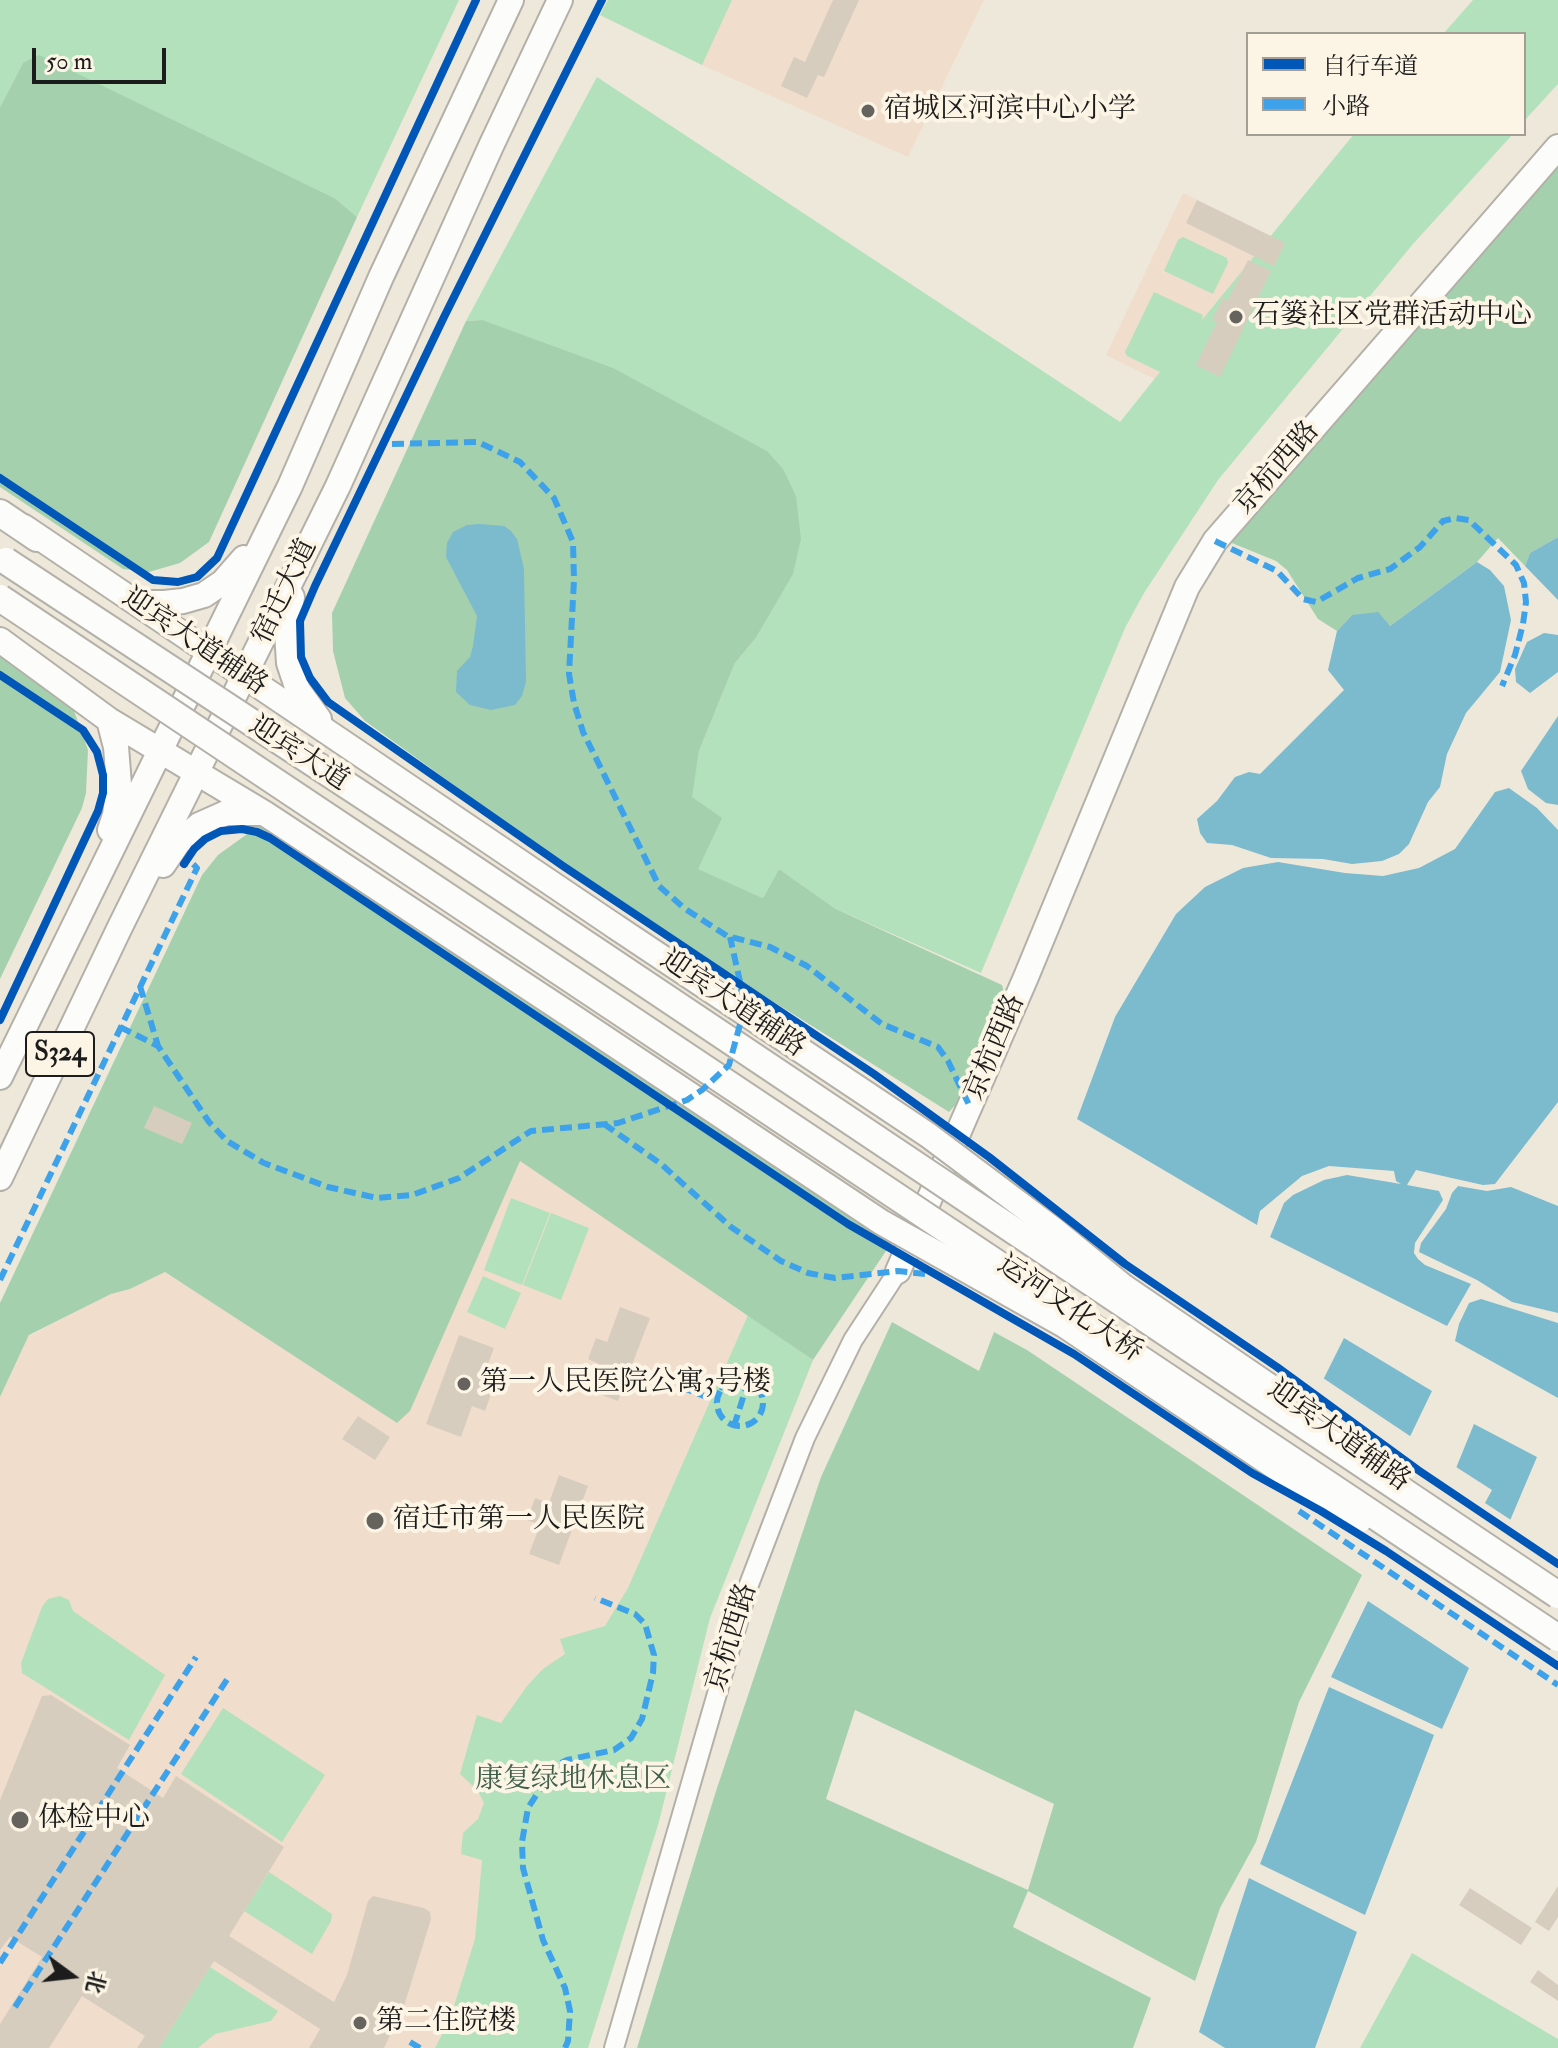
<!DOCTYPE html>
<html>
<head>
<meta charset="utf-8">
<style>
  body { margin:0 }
  #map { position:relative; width:1558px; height:2048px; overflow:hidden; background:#eee8db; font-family:"IM FELL Double Pica","Noto Serif SC",serif }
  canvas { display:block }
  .legend { position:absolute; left:1246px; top:32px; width:280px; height:104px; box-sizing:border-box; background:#fcf5e5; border:2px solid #a29e95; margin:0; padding:10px 14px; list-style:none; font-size:24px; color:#1c1c1c }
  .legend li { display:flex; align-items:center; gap:16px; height:40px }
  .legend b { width:40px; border:2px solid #a29e95 }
  .north { position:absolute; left:32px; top:1936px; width:80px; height:80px; -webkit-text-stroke:6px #fcf5e5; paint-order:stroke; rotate:105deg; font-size:22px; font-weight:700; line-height:32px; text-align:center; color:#1c1c1c }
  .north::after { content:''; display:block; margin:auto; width:28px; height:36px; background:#1c1c1c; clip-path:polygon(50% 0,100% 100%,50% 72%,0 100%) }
  .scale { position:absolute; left:32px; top:48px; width:134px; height:36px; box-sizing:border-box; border:4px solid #1c1c1c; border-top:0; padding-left:10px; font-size:24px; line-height:28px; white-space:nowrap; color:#1c1c1c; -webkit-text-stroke:6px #fcf5e5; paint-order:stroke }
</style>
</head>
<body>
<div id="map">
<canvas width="1558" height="2048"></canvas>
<ul class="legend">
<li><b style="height:10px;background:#0057b8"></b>自行车道</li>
<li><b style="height:10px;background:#3da2ea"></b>小路</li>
</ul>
<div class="north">北</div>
<div class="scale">50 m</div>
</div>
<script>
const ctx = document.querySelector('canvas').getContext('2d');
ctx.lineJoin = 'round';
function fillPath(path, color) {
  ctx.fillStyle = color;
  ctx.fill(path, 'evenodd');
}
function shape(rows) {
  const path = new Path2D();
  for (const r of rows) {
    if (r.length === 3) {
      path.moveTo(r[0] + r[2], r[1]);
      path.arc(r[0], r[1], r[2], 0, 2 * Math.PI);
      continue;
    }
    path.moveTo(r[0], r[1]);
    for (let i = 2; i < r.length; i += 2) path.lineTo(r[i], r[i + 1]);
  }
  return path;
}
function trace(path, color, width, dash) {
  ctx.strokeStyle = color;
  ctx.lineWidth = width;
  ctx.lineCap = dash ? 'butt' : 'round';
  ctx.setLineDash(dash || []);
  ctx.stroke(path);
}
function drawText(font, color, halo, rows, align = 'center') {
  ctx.font = font + ' "IM FELL Double Pica","Noto Serif SC",serif';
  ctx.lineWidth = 8;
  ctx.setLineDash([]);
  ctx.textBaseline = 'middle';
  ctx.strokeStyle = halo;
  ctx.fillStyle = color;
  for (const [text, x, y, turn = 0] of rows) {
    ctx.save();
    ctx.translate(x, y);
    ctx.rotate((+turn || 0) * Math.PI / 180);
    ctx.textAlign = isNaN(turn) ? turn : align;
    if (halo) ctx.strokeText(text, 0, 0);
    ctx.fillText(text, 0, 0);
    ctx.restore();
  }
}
const built = shape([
  [608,0,984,0,908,157,702,65,600,15],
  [1183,193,1286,243,1208,405,1106,355],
  [520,1161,813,1360,710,1618,658,1825,588,2048,0,2048,0,1397,29,1336,111,1294,130,1289,165,1272,397,1423,410,1411]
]);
const green = shape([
  [0,0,459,0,357,217,336,199,23,63,0,107],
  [608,0,732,0,702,65,600,15],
  [1473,0,1558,0,1558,84,1524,121,1524,34,1443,34],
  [597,77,1120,422,1160,372,1127,356,1125,352,1154,292,1203,315,1202,320,1354,134,1513,134,1413,244,1218,480,1144,593,1125,628,981,973,836,909,779,869,763,898,697,869,691,797,699,751,735,663,755,639,482,320,466,321],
  [1183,237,1227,258,1228,263,1213,294,1164,271,1178,240],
  [511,1198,550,1213,522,1285,484,1270],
  [551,1213,589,1228,561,1300,523,1285],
  [483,1276,521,1293,505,1329,467,1312],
  [748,1315,813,1360,710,1618,658,1825,588,2048,435,2048,450,2019,475,1939,482,1860,461,1854,463,1833,478,1819,484,1803,478,1791,460,1774,477,1715,501,1723,527,1686,543,1669,565,1654,560,1639,605,1626,628,1588],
  [60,1596,69,1600,73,1611,165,1675,129,1740,22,1673,21,1663,42,1607,48,1599],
  [223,1708,325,1775,282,1842,181,1774],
  [269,1872,332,1914,331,1921,312,1954,244,1911],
  [1412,1953,1558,2039,1558,2048,1360,2048],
  [210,1967,278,2011,271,2021,215,2034,198,2048,159,2048]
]);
const forest = shape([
  [39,55,336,199,357,217,209,542,180,563,149,572,123,569,0,487,0,107,23,63],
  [1558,159,1558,537,1530,553,1525,566,1498,538,1477,562,1390,626,1352,615,1337,631,1318,619,1287,570,1276,561,1227,541],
  [482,320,613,368,767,451,783,469,796,496,801,539,793,574,755,639,735,663,699,751,692,797,722,818,698,869,763,898,779,869,836,909,1002,985,1006,999,959,1101,949,1112,629,911,365,721,345,698,333,651,332,613,466,321],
  [0,646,72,705,88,750,86,793,82,808,0,979],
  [261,824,898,1233,813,1360,520,1161,410,1411,397,1423,165,1272,130,1289,111,1294,29,1335,0,1397,0,1303,202,875,218,855],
  [892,1322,979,1371,994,1332,1027,1350,1362,1575,1299,1702,1256,1842,1220,1908,1195,1981,1028,1891,1013,1927,1151,1998,1133,2048,637,2048,716,1791,821,1477],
  [855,1710,1054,1804,1028,1890,826,1799]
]);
const water = shape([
  [479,524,504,526,511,531,517,539,524,569,526,682,522,696,515,705,491,710,470,705,456,692,457,671,470,657,473,646,477,616,446,557,447,543,453,532,467,525],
  [1558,537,1558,600,1525,566,1530,553],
  [1477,562,1490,570,1504,586,1511,620,1500,672,1466,713,1447,754,1440,787,1428,802,1409,844,1399,854,1382,861,1352,864,1323,859,1271,858,1232,845,1207,843,1200,833,1197,819,1217,801,1235,777,1249,772,1260,774,1344,690,1328,670,1337,631,1352,615,1378,612,1390,626],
  [1544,633,1558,635,1558,672,1530,693,1516,682,1515,669,1527,642],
  [1558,716,1558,805,1546,803,1528,789,1521,771],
  [1509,788,1537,808,1558,830,1558,1102,1495,1184,1483,1185,1416,1170,1407,1185,1439,1191,1443,1200,1415,1243,1414,1253,1418,1259,1425,1265,1471,1284,1447,1326,1270,1237,1284,1203,1293,1195,1324,1180,1347,1175,1401,1184,1396,1181,1394,1171,1329,1166,1302,1176,1260,1211,1257,1225,1077,1119,1115,1017,1176,914,1205,887,1243,868,1278,862,1345,873,1383,876,1419,868,1455,849,1495,792],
  [1458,1186,1487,1191,1511,1187,1558,1206,1558,1313,1512,1302,1477,1280,1419,1252,1421,1243,1446,1209,1452,1193],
  [1481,1299,1558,1323,1558,1398,1455,1341,1459,1324,1469,1303],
  [1344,1338,1432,1391,1377,1505,1320,1386],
  [1474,1424,1537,1457,1486,1577,1423,1549],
  [1368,1601,1469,1668,1442,1729,1331,1677],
  [1329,1687,1434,1735,1365,1915,1260,1864],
  [1249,1878,1357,1932,1315,2048,1225,2048,1199,2032]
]);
const pier = shape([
  [1320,1376,1413,1438,1380,1506,1374,1508,1284,1438],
  [1453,1465,1492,1490,1485,1503,1514,1522,1490,1579,1419,1547]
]);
const building = shape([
  [833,0,859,0,824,77,818,75,807,98,781,86,794,57,805,62],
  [1197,200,1285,243,1274,266,1186,223],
  [1248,260,1271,271,1220,377,1196,365,1217,322,1212,320,1223,298,1228,300],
  [154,1106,192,1123,182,1144,144,1128],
  [620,1307,650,1318,618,1401,589,1390,599,1364,588,1359,596,1338,607,1342],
  [459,1335,494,1348,481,1382,494,1386,485,1411,472,1406,461,1437,426,1424],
  [358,1416,390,1437,375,1460,342,1439],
  [559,1475,588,1486,559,1565,529,1554,540,1525,527,1520,535,1498,549,1503],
  [51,1695,130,1745,117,1768,163,1798,176,1776,284,1847,229,1936,334,2002,347,1975,368,1901,373,1896,424,1908,430,1912,431,1919,404,2006,384,2048,309,2048,320,2029,214,1961,159,2048,137,2048,145,2036,82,1996,49,2048,0,2048,0,2024,42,1957,10,1937,0,1950,0,1800,42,1696],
  [1558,1886,1558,1917,1549,1931,1535,1922],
  [1470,1888,1532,1928,1521,1945,1459,1905],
  [1538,1970,1558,1985,1558,2001,1530,1982]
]);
const minor = shape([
  [614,2048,748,1587,805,1438,853,1340,898,1271]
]);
const major = shape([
  [24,527,616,927],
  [292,597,287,633,289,663,298,690,319,719],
  [134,599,149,603,164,603,183,601,204,595,223,582,244,558],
  [0,640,109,720,264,813,567,1013],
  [109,720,116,747,119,785,115,815,110,830],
  [163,865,178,843,199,825,226,813,262,813],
  [0,1077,290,486,381,277,511,0],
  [0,1178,119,929,338,486,491,146,560,0],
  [898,1271,1026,977,1187,587,1215,541,1558,147]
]);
const highway = shape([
  [0,513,37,538]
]);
const majorBridge = shape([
  [616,927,928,1135,1053,1229,1124,1287,1269,1386],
  [567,1013,881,1222,1064,1325,1281,1471,1360,1520]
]);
const highwayBridge = shape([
  [6,561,441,847,1558,1595],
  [0,598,1558,1638]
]);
const quiet = shape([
  [392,444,478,442,520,462,554,498,573,542,574,580,569,674,574,703,583,732,659,886,684,908,727,936,770,947,807,966,882,1024,938,1047,948,1061,970,1107],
  [1215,541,1277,571,1303,599,1316,602,1358,578,1390,569,1420,547,1443,521,1455,518,1469,520,1516,565,1524,583,1526,602,1523,624,1515,655,1502,686],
  [140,986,158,1046],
  [120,1027,158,1046,209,1122,227,1141,264,1163,328,1187,377,1198,412,1195,459,1178,531,1131,618,1123,687,1100,702,1090,729,1065,742,1017,741,986,730,937],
  [604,1124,661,1164,731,1227,781,1261,808,1273,835,1278,898,1271,925,1274],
  [0,1280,197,868,193,864,184,864],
  [687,1373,723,1388],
  [740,1403,23],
  [681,1387,717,1401],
  [734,1426,748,1382],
  [1299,1511,1558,1685],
  [0,1963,196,1657],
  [15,2007,228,1678],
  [410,2042,420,2048],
  [565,2048,568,2041,570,2011,565,1988,543,1940,523,1868,522,1842,528,1808,555,1766,567,1760,614,1750,631,1738,642,1719,653,1673,654,1655,645,1624,635,1614,595,1598]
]);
const cycleway = shape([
  [602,0,444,317,315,586,300,621,301,657,310,678,328,702,563,866,874,1074,989,1157,1125,1264,1277,1367,1418,1470,1558,1564],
  [0,478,153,580,178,582,197,577,217,558,476,0],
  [0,675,83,730,97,752,103,775,103,793,98,811,0,1020],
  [184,864,194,849,205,839,221,831,242,829,257,832,270,838,848,1224,1074,1354,1252,1473,1321,1511,1386,1551,1558,1666]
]);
const markers = [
  [868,111,8,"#66635f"],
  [1236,317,8,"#66635f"],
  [464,1384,8,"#66635f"],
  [375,1521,10,"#66635f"],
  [20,1820,10,"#66635f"],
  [360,2023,8,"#66635f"]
];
const shields = [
  [60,1054,68]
];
const shieldNames = [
  ["S324",60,1054]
];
const poiNames = [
  ["宿城区河滨中心小学",884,111],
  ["石篓社区党群活动中心",1252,317],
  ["第一人民医院公寓3号楼",480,1384],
  ["宿迁市第一人民医院",393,1521],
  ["体检中心",38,1820],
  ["第二住院楼",376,2023]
];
const streetNames = [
  ["京杭西路",1278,469,-49],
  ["宿迁大道",286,592,-64],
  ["迎宾大道辅路",194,643,34],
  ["迎宾大道",298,755,33],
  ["迎宾大道辅路",732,1005,34],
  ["京杭西路",996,1048,-67],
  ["运河文化大桥",1069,1310,34],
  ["迎宾大道辅路",1338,1437,36],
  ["京杭西路",733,1638,-73]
];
const parkNames = [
  ["康复绿地休息区",573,1781]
];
fillPath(built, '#f1ddcc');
fillPath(green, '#b3e1bc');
fillPath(forest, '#a5d0ae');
fillPath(water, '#7cbace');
fillPath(pier, '#eee8db');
fillPath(building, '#d7cdbf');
trace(minor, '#b3b0a8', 22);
trace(major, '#b3b0a8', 28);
trace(highway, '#b3b0a8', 30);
trace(minor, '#fcfcfa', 18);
trace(major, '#fcfcfa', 24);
trace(highway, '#fcfcfa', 26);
trace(majorBridge, '#b3b0a8', 28, []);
trace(highwayBridge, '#b3b0a8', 30, []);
trace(majorBridge, '#fcfcfa', 24);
trace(highwayBridge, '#fcfcfa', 26);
trace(quiet, '#3da2ea', 6, [12, 6]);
trace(cycleway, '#0057b8', 8);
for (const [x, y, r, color] of markers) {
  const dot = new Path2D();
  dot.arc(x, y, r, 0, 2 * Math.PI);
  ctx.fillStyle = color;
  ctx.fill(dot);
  trace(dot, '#fcf5e5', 3);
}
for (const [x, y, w] of shields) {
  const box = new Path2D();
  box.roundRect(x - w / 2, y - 22, w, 44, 6);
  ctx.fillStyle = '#fcf5e5';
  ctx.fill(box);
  trace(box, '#1c1c1c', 2);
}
drawText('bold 26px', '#1c1c1c', null, shieldNames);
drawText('28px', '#1c1c1c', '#fcf5e5', poiNames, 'left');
drawText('28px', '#1c1c1c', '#fcf5e5', streetNames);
drawText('28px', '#405f4b', '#fcf5e5', parkNames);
</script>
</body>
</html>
